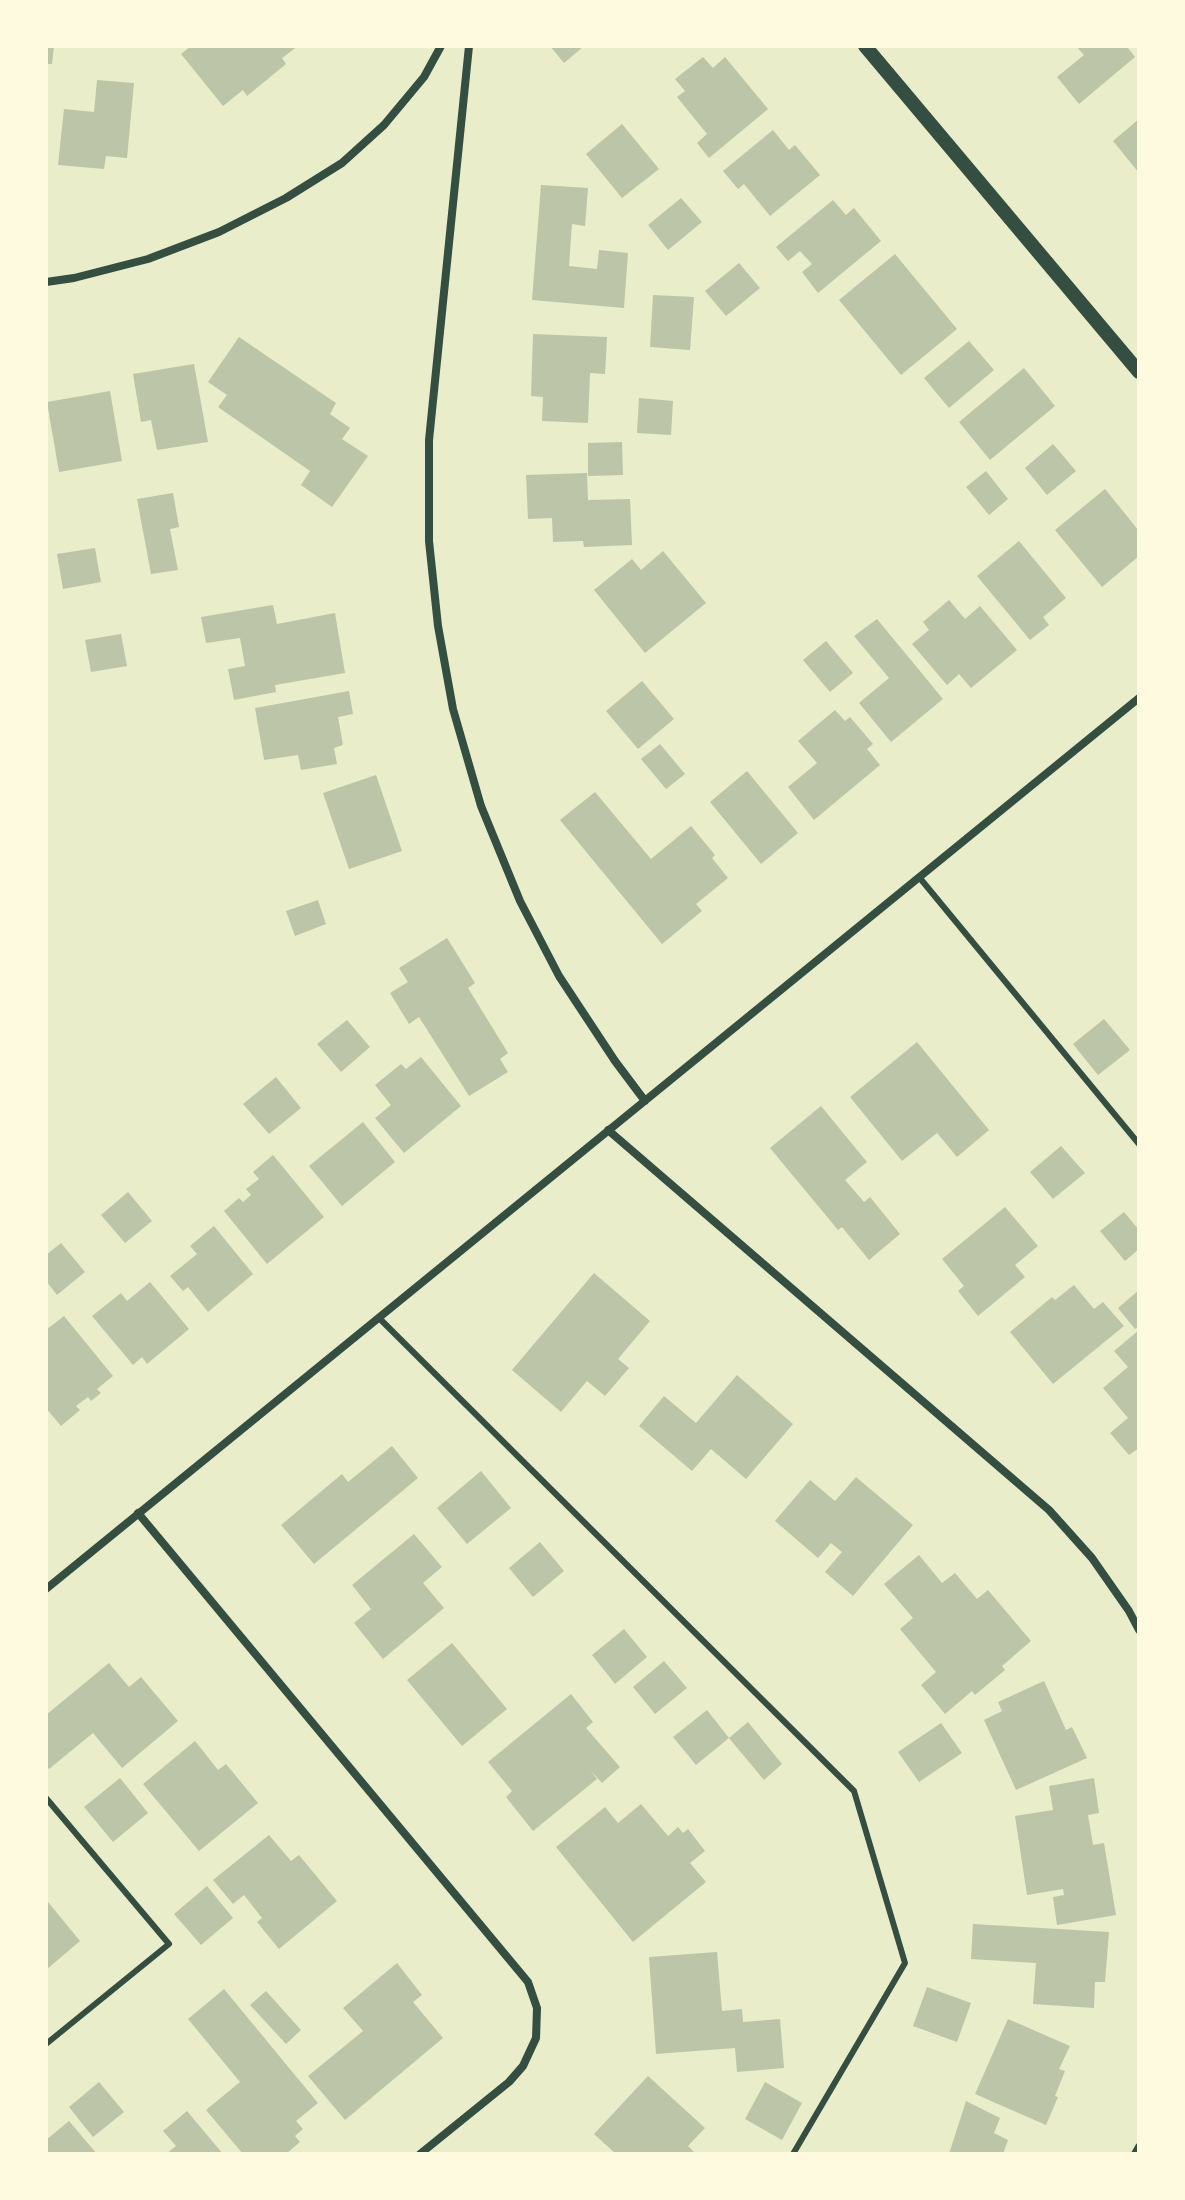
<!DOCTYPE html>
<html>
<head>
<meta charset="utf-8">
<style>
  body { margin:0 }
  #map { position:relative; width:1185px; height:2200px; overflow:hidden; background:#e9edc9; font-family:Commissioner,sans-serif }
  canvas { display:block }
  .frame { position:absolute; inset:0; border:48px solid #fefae0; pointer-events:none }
</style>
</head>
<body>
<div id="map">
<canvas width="1185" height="2200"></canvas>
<div class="frame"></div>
</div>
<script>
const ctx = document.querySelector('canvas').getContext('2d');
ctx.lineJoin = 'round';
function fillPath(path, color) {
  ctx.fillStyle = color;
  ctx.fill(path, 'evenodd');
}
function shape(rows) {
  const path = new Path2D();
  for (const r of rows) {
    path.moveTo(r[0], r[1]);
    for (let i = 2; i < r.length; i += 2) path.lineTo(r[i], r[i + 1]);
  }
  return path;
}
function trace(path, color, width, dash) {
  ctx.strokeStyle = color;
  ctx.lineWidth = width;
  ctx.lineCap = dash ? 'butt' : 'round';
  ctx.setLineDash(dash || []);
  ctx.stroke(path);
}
const building = shape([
  [46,46,54,46,52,64,46,64],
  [191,46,298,46,282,58,286,64,247,96,243,90,223,106,181,54],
  [550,46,584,46,564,63],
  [1076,46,1131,46,1128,48,1135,57,1079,104,1057,77,1084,55],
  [703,57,713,68,725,57,768,109,709,158,697,143,707,134,677,97,685,91,675,79],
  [97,80,134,83,127,158,106,156,104,169,58,165,64,109,94,112],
  [1139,119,1139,173,1113,141],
  [622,124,659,169,622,198,586,154],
  [773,130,789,150,795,145,820,175,770,216,744,184,738,189,723,171],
  [541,185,588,188,585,226,572,224,569,266,597,269,599,250,628,253,624,308,532,300],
  [681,198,702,222,668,250,648,225],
  [833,200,846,215,854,208,881,241,818,293,802,272,812,264,800,251,788,261,776,247],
  [895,254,957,329,901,375,839,300],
  [739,263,760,288,726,316,705,291],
  [653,295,694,297,690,350,650,347],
  [533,334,607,337,605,374,590,373,588,423,542,421,543,397,531,396],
  [239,337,336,403,330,414,350,428,342,439,368,456,332,507,301,485,310,471,218,407,227,395,208,382],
  [969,341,994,370,949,408,924,378],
  [194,364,208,442,157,450,151,420,141,422,133,374],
  [1024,368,1055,406,990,460,959,422],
  [110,391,122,461,59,472,47,402],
  [639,398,673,401,671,435,637,433],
  [622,442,623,475,588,476,588,443],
  [1053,444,1076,471,1047,495,1025,468],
  [986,471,1008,499,989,515,966,487],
  [587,473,588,500,630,499,632,545,584,547,583,541,553,542,552,518,528,519,526,475],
  [1105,489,1139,531,1139,556,1102,587,1055,530],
  [173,493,179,527,170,529,178,570,151,574,137,499],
  [1019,541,1066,598,1043,617,1049,625,1030,640,977,576],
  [95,548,101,582,63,589,57,554],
  [663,551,706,603,645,653,594,590,632,559,641,570],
  [949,600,965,619,980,606,1017,650,971,688,959,674,947,685,912,644,929,630,923,622],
  [273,605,277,624,335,613,345,673,275,685,276,692,234,700,228,669,245,666,240,638,206,643,201,617],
  [877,619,943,699,891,742,859,703,889,678,854,636],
  [121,634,127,666,91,672,85,640],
  [826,641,853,673,830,692,803,660],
  [642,681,674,719,638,749,606,711],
  [349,691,353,714,338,717,343,745,334,748,337,764,301,770,298,755,264,760,255,708],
  [835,710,845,721,850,717,873,744,867,749,880,765,814,820,788,787,817,763,798,741],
  [660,744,685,774,666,789,641,759],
  [747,771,798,833,761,864,710,802],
  [376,775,402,851,349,869,323,793],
  [595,792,651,859,691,826,715,855,712,858,728,878,696,904,702,911,662,944,560,820],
  [318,900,326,924,295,936,286,911],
  [447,938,475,983,468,988,508,1053,500,1059,508,1072,469,1096,419,1017,409,1024,390,993,408,982,399,968],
  [1104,1019,1130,1050,1098,1075,1073,1044],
  [347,1020,370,1047,341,1072,317,1044],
  [917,1042,989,1130,957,1157,937,1133,902,1161,850,1097],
  [421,1057,461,1106,404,1153,375,1118,391,1105,375,1085,401,1064,406,1069],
  [276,1077,301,1108,269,1134,243,1104],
  [821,1106,867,1162,845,1180,864,1202,870,1197,900,1234,869,1260,842,1227,838,1230,770,1148],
  [363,1122,395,1162,342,1206,309,1166],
  [1061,1146,1085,1173,1053,1199,1030,1172],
  [273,1155,324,1217,267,1264,224,1211,239,1198,243,1202,251,1195,246,1189,259,1179,253,1172],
  [128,1192,152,1221,125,1243,101,1215],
  [1005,1207,1038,1246,1015,1265,1025,1277,978,1316,958,1291,964,1286,942,1259],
  [1124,1212,1139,1230,1139,1249,1125,1261,1100,1231],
  [214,1226,253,1274,208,1312,188,1287,183,1291,170,1276,197,1254,190,1246],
  [61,1243,85,1272,57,1295,46,1281,46,1255],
  [594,1273,650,1321,618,1359,629,1368,605,1396,587,1381,561,1412,512,1370],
  [150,1282,189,1329,147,1364,142,1357,133,1365,92,1316,121,1293,127,1301],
  [1074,1285,1094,1309,1103,1302,1124,1326,1053,1384,1010,1332,1052,1297,1055,1300],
  [1139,1290,1139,1326,1135,1329,1118,1308],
  [64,1316,113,1376,97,1389,101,1393,91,1401,88,1397,76,1406,80,1410,61,1426,46,1408,46,1330],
  [1139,1330,1139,1448,1129,1455,1110,1433,1128,1418,1103,1388,1128,1367,1114,1351],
  [737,1375,793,1424,746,1479,711,1449,692,1471,639,1426,664,1396,696,1423],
  [392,1446,418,1478,314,1564,281,1525,342,1474,348,1482],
  [481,1471,511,1508,467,1544,437,1508],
  [856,1477,913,1525,853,1596,825,1572,842,1552,831,1543,818,1558,775,1521,810,1480,835,1501],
  [414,1534,442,1567,423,1583,444,1608,383,1659,354,1623,371,1609,352,1585],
  [540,1542,564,1571,533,1597,509,1568],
  [919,1555,942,1583,955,1573,977,1599,988,1590,1031,1641,1002,1666,1005,1670,975,1695,972,1691,945,1714,921,1685,936,1672,900,1629,913,1618,884,1584],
  [624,1629,647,1657,615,1684,592,1655],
  [452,1643,507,1709,462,1746,407,1680],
  [664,1661,687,1688,655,1714,633,1687],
  [109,1663,129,1687,141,1677,178,1721,122,1768,93,1733,49,1769,46,1766,46,1715],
  [1044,1681,1066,1730,1072,1727,1087,1758,1016,1790,984,1720,1002,1711,998,1702],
  [571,1694,593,1722,586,1728,620,1767,602,1783,590,1770,597,1779,533,1831,506,1797,512,1791,488,1762],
  [707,1710,729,1738,696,1765,673,1737],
  [748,1722,782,1764,764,1780,729,1738],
  [941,1723,962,1753,919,1782,898,1752],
  [195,1741,218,1770,226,1764,258,1803,199,1851,143,1784],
  [120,1778,148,1813,113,1842,84,1807],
  [1094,1778,1099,1813,1088,1815,1093,1845,1104,1843,1116,1915,1057,1925,1053,1897,1064,1895,1063,1889,1027,1895,1015,1816,1053,1810,1049,1786],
  [641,1804,668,1836,678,1827,683,1833,688,1829,705,1851,690,1863,706,1882,633,1942,556,1847,605,1807,618,1823],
  [269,1835,291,1861,299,1855,337,1901,279,1949,257,1922,262,1918,244,1895,233,1904,213,1880],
  [207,1886,233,1918,201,1945,174,1914],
  [48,1902,80,1941,46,1970,46,1904],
  [973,1924,1109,1932,1105,1982,1095,1982,1094,2008,1033,2004,1036,1963,971,1959],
  [717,1952,722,2011,742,2009,743,2022,780,2019,784,2068,737,2072,735,2048,656,2054,649,1957],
  [397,1963,422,1995,413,2002,443,2038,345,2120,308,2076,363,2031,343,2008],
  [927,1987,971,2003,957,2042,913,2026],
  [224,1989,318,2103,296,2121,303,2129,295,2136,300,2142,286,2154,243,2154,206,2110,240,2082,188,2019],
  [266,1991,301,2030,286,2044,250,2005],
  [1008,2019,1070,2046,1059,2069,1065,2071,1055,2096,1058,2097,1046,2125,975,2094],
  [648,2076,705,2128,688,2146,696,2154,616,2154,594,2134],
  [99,2082,124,2112,93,2137,69,2107],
  [765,2082,802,2103,782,2140,745,2119],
  [966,2101,1000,2118,994,2133,1008,2140,1003,2154,949,2154],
  [187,2111,223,2154,166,2154,176,2146,163,2131],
  [69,2121,97,2154,46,2154,46,2140]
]);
const service = shape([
  [919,877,1139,1144],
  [379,1318,854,1791,905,1963,793,2154],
  [46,1798,169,1944,46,2044]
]);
const minor = shape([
  [469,46,429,440,429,541,438,626,453,709,481,806,520,901,559,976,615,1061,645,1101],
  [46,282,74,278,148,259,219,232,286,198,342,163,384,125,424,77,441,46],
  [608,1130,1049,1510,1092,1558,1129,1611,1139,1630],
  [138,1513,528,1982,537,2008,536,2038,523,2066,509,2082,420,2154],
  [46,1589,1139,698],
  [1135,2154,1139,2147]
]);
const tertiary = shape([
  [865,46,1139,372]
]);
fillPath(building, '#bcc5a7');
trace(service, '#344e41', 6);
trace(minor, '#344e41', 8);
trace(tertiary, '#344e41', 14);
</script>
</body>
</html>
